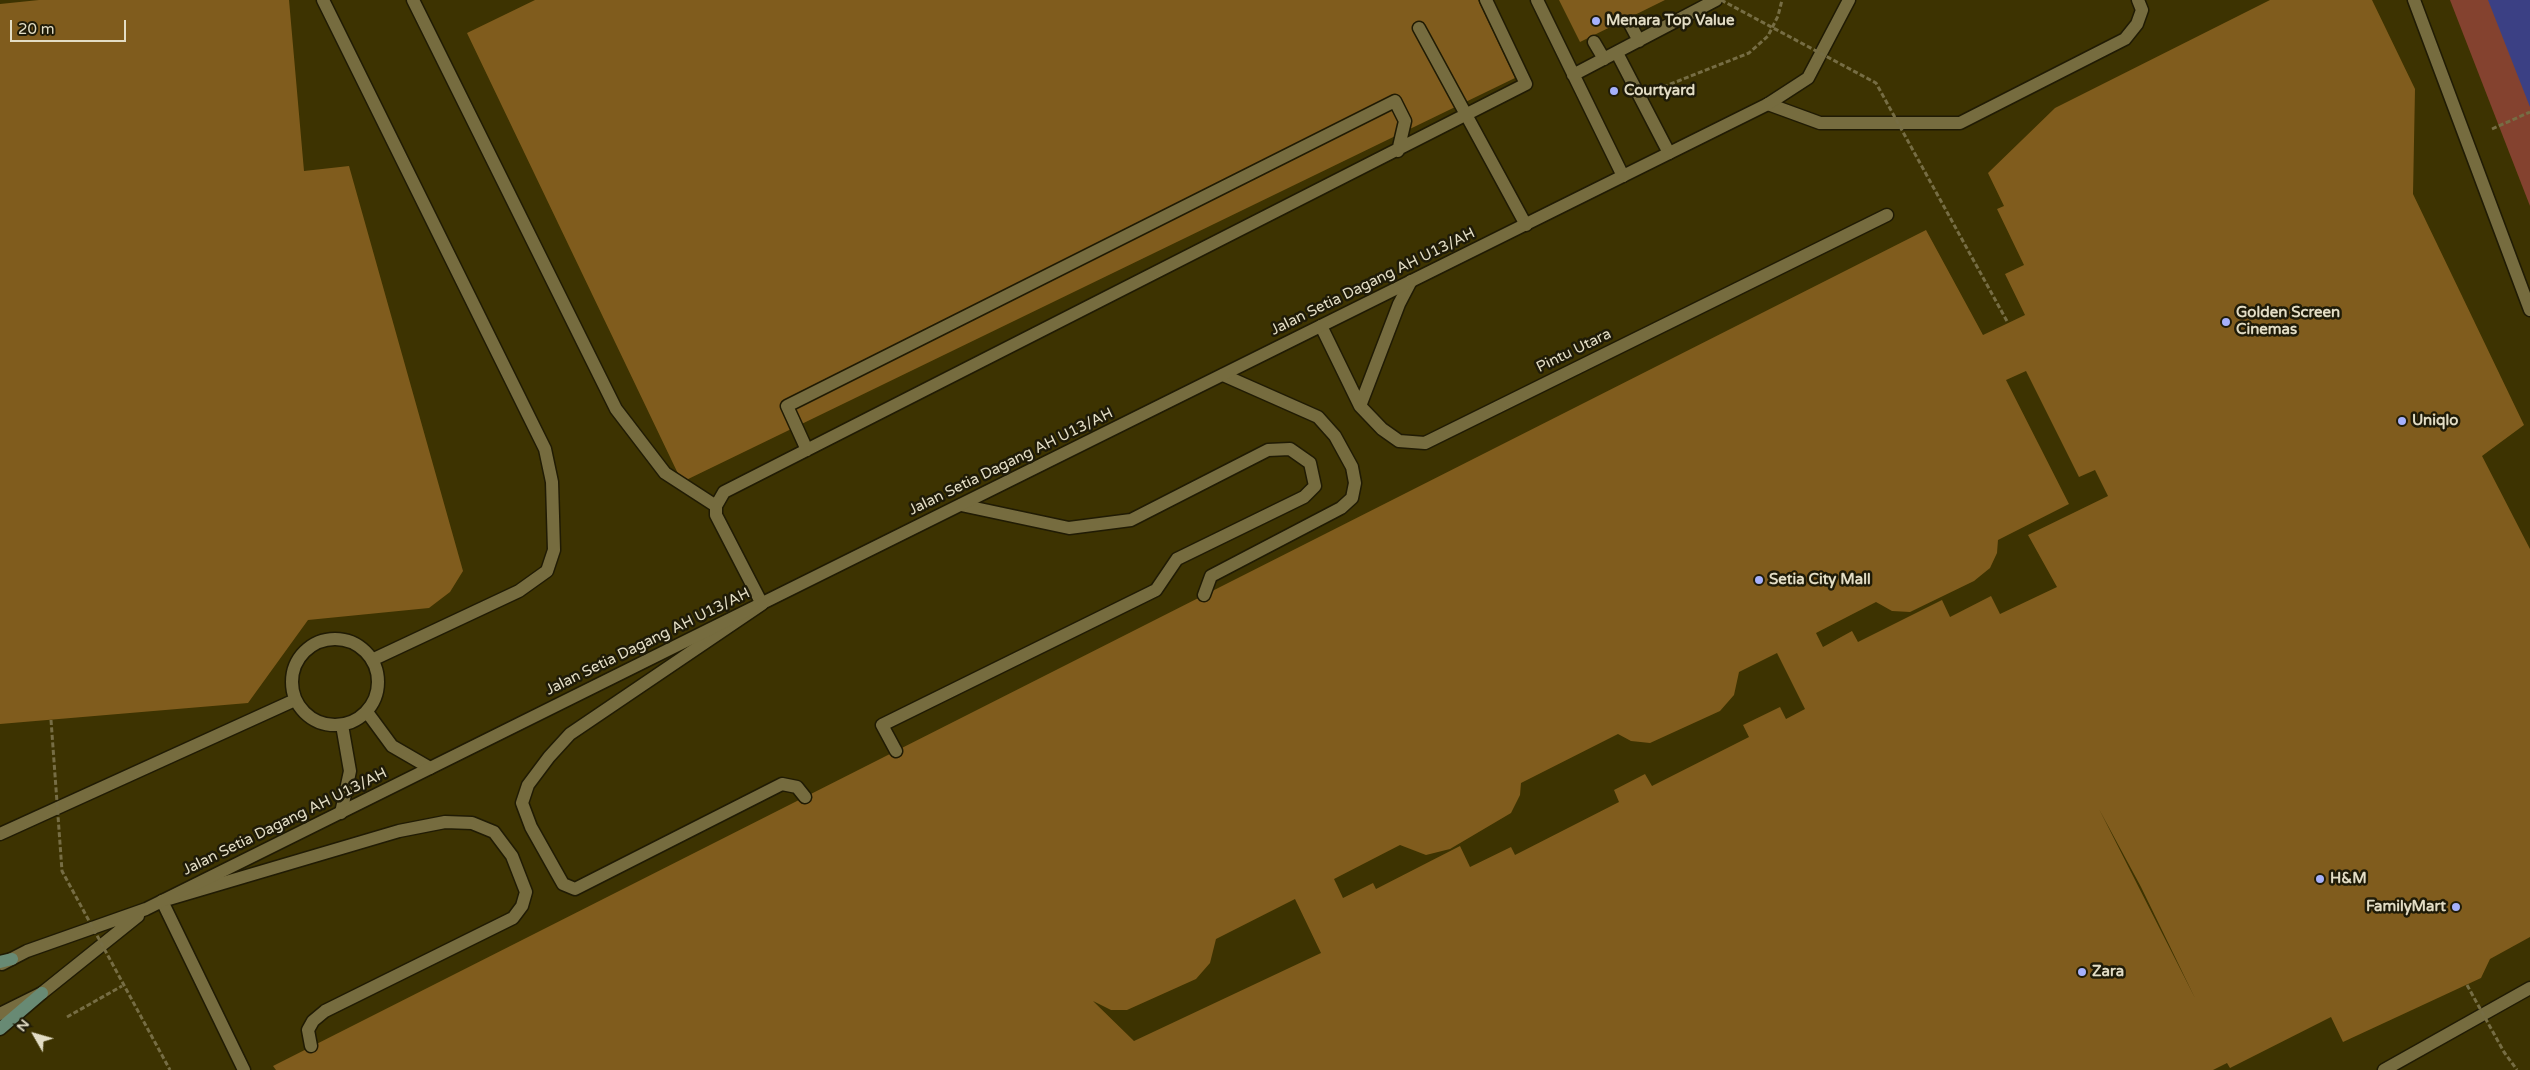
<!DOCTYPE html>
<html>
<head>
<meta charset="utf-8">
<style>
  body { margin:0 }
  #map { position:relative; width:2530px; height:1070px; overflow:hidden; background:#3d3301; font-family:"Varela Round",sans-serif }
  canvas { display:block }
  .north { position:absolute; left:10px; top:1010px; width:50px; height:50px; -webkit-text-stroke:4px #1f1b08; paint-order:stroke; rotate:308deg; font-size:14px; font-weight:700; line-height:20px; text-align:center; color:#e3ddc5 }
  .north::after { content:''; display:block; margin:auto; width:18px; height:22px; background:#e3ddc5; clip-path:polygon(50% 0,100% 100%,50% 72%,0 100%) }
  .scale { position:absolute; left:10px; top:20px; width:116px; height:22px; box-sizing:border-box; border:2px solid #e3ddc5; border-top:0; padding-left:6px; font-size:15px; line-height:18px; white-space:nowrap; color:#e3ddc5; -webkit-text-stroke:4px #1f1b08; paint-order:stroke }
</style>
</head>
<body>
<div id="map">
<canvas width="2530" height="1070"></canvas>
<div class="north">N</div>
<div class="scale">20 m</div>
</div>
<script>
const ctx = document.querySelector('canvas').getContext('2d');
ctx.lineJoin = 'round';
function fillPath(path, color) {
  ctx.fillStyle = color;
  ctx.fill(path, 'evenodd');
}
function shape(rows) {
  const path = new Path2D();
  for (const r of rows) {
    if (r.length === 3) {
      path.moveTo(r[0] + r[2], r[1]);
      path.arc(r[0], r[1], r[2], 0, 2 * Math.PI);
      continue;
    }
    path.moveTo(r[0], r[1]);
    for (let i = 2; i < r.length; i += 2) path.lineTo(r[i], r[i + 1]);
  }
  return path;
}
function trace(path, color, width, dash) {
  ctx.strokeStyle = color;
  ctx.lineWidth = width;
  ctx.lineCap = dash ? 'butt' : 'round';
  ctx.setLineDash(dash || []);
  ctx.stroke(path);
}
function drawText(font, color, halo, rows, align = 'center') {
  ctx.font = font + ' "Varela Round",sans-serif';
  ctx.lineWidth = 5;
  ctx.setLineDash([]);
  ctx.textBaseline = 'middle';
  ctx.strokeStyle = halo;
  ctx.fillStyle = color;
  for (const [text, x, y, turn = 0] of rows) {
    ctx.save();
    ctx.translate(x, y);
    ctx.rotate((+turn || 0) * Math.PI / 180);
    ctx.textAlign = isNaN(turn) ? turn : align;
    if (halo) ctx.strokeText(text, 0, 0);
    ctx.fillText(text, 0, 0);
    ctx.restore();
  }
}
const green = shape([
  [2450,0,2530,0,2530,206]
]);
const water = shape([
  [2488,0,2530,0,2530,107]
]);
const building = shape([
  [39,0,289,0,304,171,349,166,463,571,450,592,429,608,308,620,248,703,0,724,0,4],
  [535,0,1478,0,1515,78,682,482,467,33],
  [1559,0,1665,0,1580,42],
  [2270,0,2372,0,2415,89,2413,194,2524,425,2482,456,2530,549,2530,937,2490,959,2481,978,2343,1042,2331,1017,2230,1068,2227,1063,2213,1070,276,1070,273,1066,1926,230,1983,335,2025,315,2005,274,2024,265,1997,209,2004,206,1988,173,2055,108],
  [2026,371,2079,477,2095,470,2108,496,2028,535,2057,587,2000,614,1991,596,1950,617,1942,600,1858,642,1852,631,1823,647,1816,633,1876,602,1892,611,1910,612,1974,581,1990,568,1997,553,1998,540,2069,504,2006,380],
  [1777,653,1805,709,1786,719,1780,707,1743,725,1749,737,1652,786,1645,774,1614,790,1619,802,1515,855,1511,847,1470,867,1460,846,1376,889,1373,883,1343,898,1334,879,1400,845,1426,855,1450,849,1511,813,1520,795,1521,783,1618,734,1631,741,1650,743,1720,711,1734,695,1739,672],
  [2099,809,2141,887,2195,998],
  [1295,899,1321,953,1134,1041,1093,1001,1111,1010,1127,1010,1196,979,1210,963,1216,939]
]);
const path = shape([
  [1663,87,1749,53,1768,36,1778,16,1782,0],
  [2492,129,2530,112],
  [67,1017,122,986]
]);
const lane = shape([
  [323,0,545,449,552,482,554,550,547,571,519,591,374,659],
  [413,0,616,409,665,473,716,506],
  [1537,0,1623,176],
  [2414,0,2530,310],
  [1629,22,1639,41],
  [1419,28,1526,225],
  [1594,42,1604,59],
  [1617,53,1669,153],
  [1573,75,1716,0],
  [1768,104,1820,123,1960,123,2125,39,2137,24,2142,10,2138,0],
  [1321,326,1360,406,1382,429,1399,441,1425,443,1887,215],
  [1360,406,1399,304,1411,281],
  [807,450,787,406,1395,101,1405,121,1398,151],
  [1204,595,1211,576,1341,508,1352,498,1355,483,1352,467,1335,436,1318,417,1223,375],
  [335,682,43],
  [367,712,392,746,430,768],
  [896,751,882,725,1156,590,1177,559,1304,497,1315,486,1310,463,1290,449,1268,450,1131,520,1069,528,961,505],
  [805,797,797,787,782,784,575,889,563,884,531,827,522,803,528,785,549,757,570,734,762,604,716,515,716,506,724,492,1526,84,1486,0],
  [341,813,350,771,342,725],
  [0,834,295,700],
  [244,1070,162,901,399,831,445,822,472,823,494,832,512,856,526,892,522,906,513,918,325,1011,313,1021,308,1030,311,1046],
  [2384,1070,2530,988]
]);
const street = shape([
  [2,964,27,951,146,909,1768,104,1808,78,1849,0],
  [0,1014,42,993,138,916]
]);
const secondary = shape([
  [0,962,12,959],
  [0,1029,42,993]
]);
const pathBridge = shape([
  [1721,0,1876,83,2008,323],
  [51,720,62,871,170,1070],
  [2467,985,2504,1052,2517,1070]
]);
const markers = [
  [1596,21,5,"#a6b1fc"],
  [1614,91,5,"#a6b1fc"],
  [2226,322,5,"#a6b1fc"],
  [2402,421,5,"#a6b1fc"],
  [1759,580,5,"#a6b1fc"],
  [2320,879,5,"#a6b1fc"],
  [2456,907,5,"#a6b1fc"],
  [2082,972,5,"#a6b1fc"]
];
const poiNames = [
  ["Menara Top Value",1606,21],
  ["Courtyard",1624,91],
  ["Golden Screen",2236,313],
  ["Cinemas",2236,330],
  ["Uniqlo",2412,421],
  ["Setia City Mall",1769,580],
  ["H&M",2330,879],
  ["FamilyMart",2446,907,"right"],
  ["Zara",2092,972]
];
const streetNames = [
  ["Jalan Setia Dagang AH U13/AH",1373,282,-26],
  ["Pintu Utara",1574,351,-26],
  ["Jalan Setia Dagang AH U13/AH",1011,462,-26],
  ["Jalan Setia Dagang AH U13/AH",648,642,-26],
  ["Jalan Setia Dagang AH U13/AH",285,822,-26]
];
fillPath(green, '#84422f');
fillPath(water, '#3b4084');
fillPath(building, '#805c1d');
trace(lane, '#201b04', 15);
trace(street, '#201b04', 15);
trace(secondary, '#201b04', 15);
trace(path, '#766d44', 3, [5, 2.5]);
trace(lane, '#766c3f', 12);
trace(street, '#766c3f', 12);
trace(secondary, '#688a74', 12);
trace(pathBridge, '#766d44', 3, [5, 2.5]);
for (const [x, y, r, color] of markers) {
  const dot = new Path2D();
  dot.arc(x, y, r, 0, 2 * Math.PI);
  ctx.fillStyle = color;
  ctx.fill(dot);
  trace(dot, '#1f1b08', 2);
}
drawText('bold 15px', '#e3ddc5', '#1f1b08', poiNames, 'left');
drawText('15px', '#e3ddc5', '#1f1b08', streetNames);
</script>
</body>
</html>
